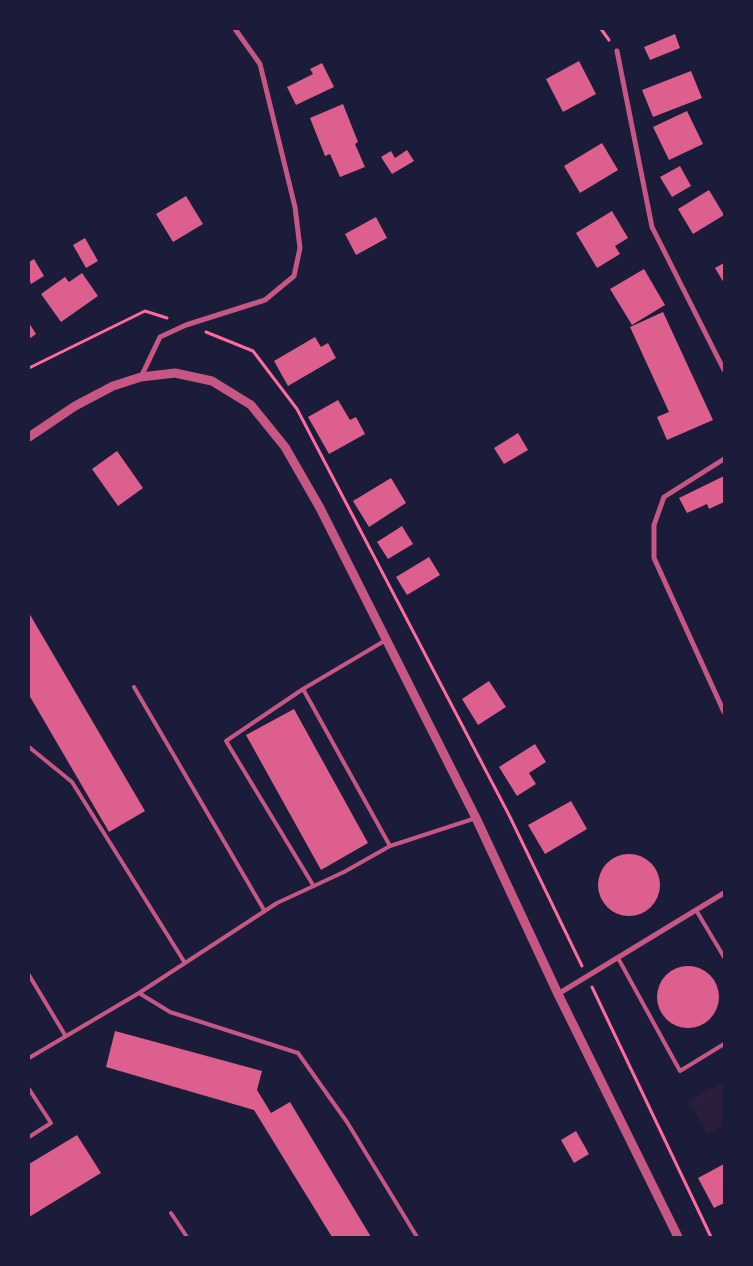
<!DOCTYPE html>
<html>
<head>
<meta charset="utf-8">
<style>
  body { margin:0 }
  #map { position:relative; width:753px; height:1266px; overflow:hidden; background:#1b1b3a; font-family:Rubik,sans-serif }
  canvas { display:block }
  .frame { position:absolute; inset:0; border:30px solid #1b1b3a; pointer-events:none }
</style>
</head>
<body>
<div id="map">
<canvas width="753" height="1266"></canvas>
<div class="frame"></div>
</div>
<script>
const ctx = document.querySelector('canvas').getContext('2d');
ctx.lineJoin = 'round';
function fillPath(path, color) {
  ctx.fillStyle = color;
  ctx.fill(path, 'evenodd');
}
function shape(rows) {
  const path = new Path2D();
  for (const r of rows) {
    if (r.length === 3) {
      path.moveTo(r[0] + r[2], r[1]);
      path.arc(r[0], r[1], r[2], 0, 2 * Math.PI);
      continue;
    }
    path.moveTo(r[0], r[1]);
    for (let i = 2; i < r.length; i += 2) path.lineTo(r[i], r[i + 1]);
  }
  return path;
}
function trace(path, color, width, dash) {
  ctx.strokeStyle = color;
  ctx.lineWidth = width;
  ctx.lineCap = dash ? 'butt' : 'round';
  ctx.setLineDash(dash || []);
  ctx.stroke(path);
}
const green = shape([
  [724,1081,724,1125,707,1135,689,1101]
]);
const building = shape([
  [675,34,680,48,650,60,644,47],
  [579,61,596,94,563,112,546,79],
  [322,63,334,87,296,105,287,87,313,74,310,69],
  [691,71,702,98,653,117,642,90],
  [343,104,358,142,355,144,365,167,340,177,330,154,325,156,310,118],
  [687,111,703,144,669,160,653,127],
  [602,143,618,170,580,193,564,166],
  [407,150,414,161,392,174,381,157,391,151,395,158],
  [680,166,691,186,672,197,660,177],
  [709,190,724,215,693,234,678,209],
  [186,196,203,224,173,242,156,214],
  [612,211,628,238,615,246,620,254,597,268,576,233],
  [376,217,387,238,356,255,345,234],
  [85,238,98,261,86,268,73,245],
  [34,259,44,276,31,284,29,279,29,262],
  [724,263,724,283,715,268],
  [644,269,665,305,632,325,610,289],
  [82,273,98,296,61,322,41,294,65,277,69,282],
  [663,312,713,420,667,440,657,417,669,412,630,327],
  [29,323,36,334,29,339],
  [315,337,321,347,328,343,336,358,288,386,274,361],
  [338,400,350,420,356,417,365,434,329,454,308,417],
  [518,433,528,450,504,464,494,448],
  [117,451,143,488,118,506,92,469],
  [724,476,724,502,709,509,707,504,687,513,679,498],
  [391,478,406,503,369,527,353,501],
  [402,526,413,544,388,559,377,542],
  [429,557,440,575,407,595,396,577],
  [29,613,145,811,109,832,29,695],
  [489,681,506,707,478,725,462,699],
  [294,709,368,843,321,870,246,735],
  [535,744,546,762,529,773,536,784,517,796,499,767],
  [571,801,587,829,545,854,528,825],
  [629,885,31],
  [688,997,31],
  [115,1031,262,1071,257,1090,271,1113,290,1102,371,1237,332,1237,254,1110,106,1067],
  [576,1131,589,1154,574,1163,561,1140],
  [77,1135,101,1173,29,1217,29,1164],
  [724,1164,724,1203,714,1208,698,1178]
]);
const path = shape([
  [601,29,609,40],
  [206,332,253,351,297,409,509,815,582,966],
  [29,368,145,311,167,318],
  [592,987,711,1237]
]);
const service = shape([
  [134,687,264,910],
  [303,689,390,846],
  [29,747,72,782,185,963],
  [313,885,226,741,303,689,386,640],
  [696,910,724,957],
  [618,958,680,1071,724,1044],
  [29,975,65,1035],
  [139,993,170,1012,298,1053,347,1122,417,1237],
  [29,1058,139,993,277,903,344,872,390,846,476,818],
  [29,1089,51,1123,29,1137],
  [171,1213,187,1237]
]);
const minor = shape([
  [617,51,652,227,724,370],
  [141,377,160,337,186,325,265,300,294,276,300,248,295,207,260,64,235,29],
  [724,459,664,497,654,525,654,558,724,712],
  [558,994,724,893]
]);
const tertiary = shape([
  [29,437,75,406,113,386,141,377,175,373,212,381,251,405,285,447,320,508,476,818,558,994,678,1237]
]);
fillPath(green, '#2a1e3b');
fillPath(building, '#dd5f8e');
trace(path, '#ff6b9d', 3);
trace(service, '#c65784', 4);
trace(minor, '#c65784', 5);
trace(tertiary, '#c65784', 9);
</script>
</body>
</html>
